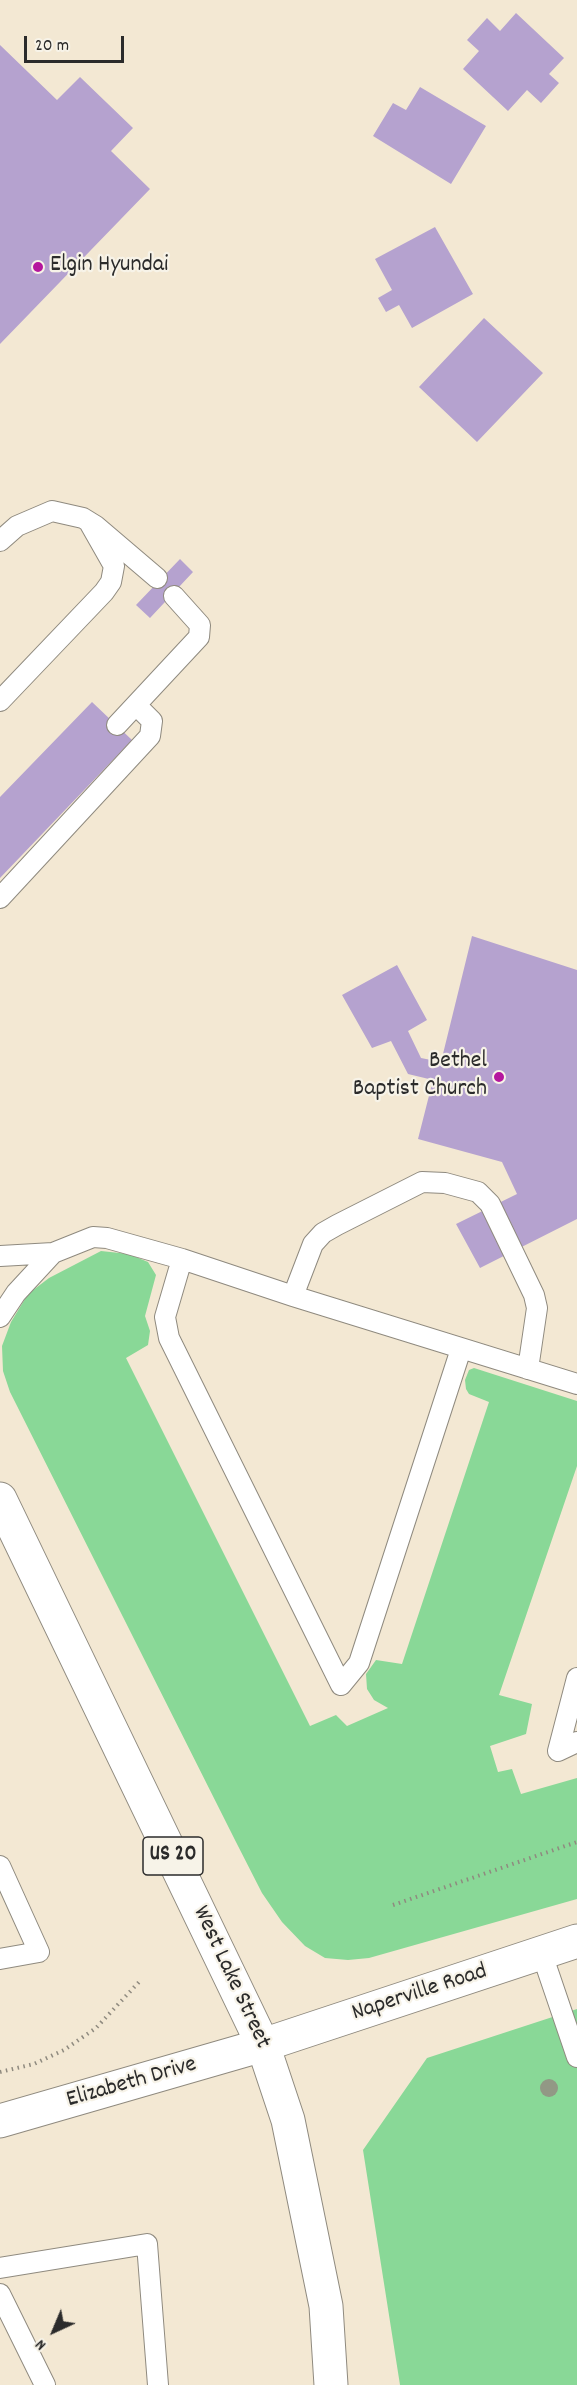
<!DOCTYPE html>
<html>
<head>
<meta charset="utf-8">
<style>
  body { margin:0 }
  #map { position:relative; width:577px; height:2385px; overflow:hidden; background:#f3e8d3; font-family:Dekko,sans-serif }
  canvas { display:block }
  .north { position:absolute; left:24px; top:2301px; width:60px; height:60px; -webkit-text-stroke:4px #f7f3e8; paint-order:stroke; rotate:224deg; font-size:16px; font-weight:700; line-height:24px; text-align:center; color:#2b2b2b }
  .north::after { content:''; display:block; margin:auto; width:21px; height:27px; background:#2b2b2b; clip-path:polygon(50% 0,100% 100%,50% 72%,0 100%) }
  .scale { position:absolute; left:24px; top:36px; width:100px; height:27px; box-sizing:border-box; border:3px solid #2b2b2b; border-top:0; padding-left:8px; font-size:18px; line-height:21px; white-space:nowrap; color:#2b2b2b; -webkit-text-stroke:4px #f7f3e8; paint-order:stroke }
</style>
</head>
<body>
<div id="map">
<canvas width="577" height="2385"></canvas>
<div class="north">N</div>
<div class="scale">20 m</div>
</div>
<script>
const ctx = document.querySelector('canvas').getContext('2d');
ctx.lineJoin = 'round';
function fillPath(path, color) {
  ctx.fillStyle = color;
  ctx.fill(path, 'evenodd');
}
function shape(rows) {
  const path = new Path2D();
  for (const r of rows) {
    path.moveTo(r[0], r[1]);
    for (let i = 2; i < r.length; i += 2) path.lineTo(r[i], r[i + 1]);
  }
  return path;
}
function trace(path, color, width, dash) {
  ctx.strokeStyle = color;
  ctx.lineWidth = width;
  ctx.lineCap = dash ? 'butt' : 'round';
  ctx.setLineDash(dash || []);
  ctx.stroke(path);
}
function drawText(font, color, halo, rows, align = 'center') {
  ctx.font = font + ' Dekko,sans-serif';
  ctx.lineWidth = 4.5;
  ctx.setLineDash([]);
  ctx.textBaseline = 'middle';
  ctx.strokeStyle = halo;
  ctx.fillStyle = color;
  for (const [text, x, y, turn = 0] of rows) {
    ctx.save();
    ctx.translate(x, y);
    ctx.rotate((+turn || 0) * Math.PI / 180);
    ctx.textAlign = isNaN(turn) ? turn : align;
    if (halo) ctx.strokeText(text, 0, 0);
    ctx.fillText(text, 0, 0);
    ctx.restore();
  }
}
const green = shape([
  [101,1251,129,1254,148,1262,156,1275,145,1316,150,1331,148,1345,126,1358,310,1726,336,1715,347,1726,388,1708,374,1700,367,1689,366,1674,376,1660,402,1664,489,1402,469,1394,466,1389,465,1380,469,1370,474,1368,577,1401,577,1466,499,1695,532,1704,526,1734,490,1746,498,1772,512,1769,521,1794,577,1778,577,1899,369,1958,348,1960,325,1958,305,1946,282,1922,262,1893,236,1842,10,1392,3,1371,2,1346,11,1322,28,1294,49,1278],
  [577,2009,577,2385,400,2385,363,2150,427,2058]
]);
const building = shape([
  [516,13,564,58,549,74,559,83,541,103,527,90,508,111,463,69,479,51,467,40,487,18,500,31],
  [0,45,57,100,80,77,133,128,111,151,150,189,0,344],
  [420,87,486,126,451,184,373,136,393,103,406,110],
  [435,227,473,294,412,328,399,305,386,312,378,298,392,290,375,259],
  [484,318,543,373,477,442,419,387],
  [180,559,193,572,150,618,136,605],
  [92,702,132,740,0,878,0,797],
  [472,936,577,970,577,1219,480,1268,456,1224,517,1194,502,1162,418,1139,433,1080,408,1074,391,1041,372,1048,342,995,397,965,427,1020,408,1031,421,1058,441,1062]
]);
const path = shape([
  [393,1905,577,1842],
  [0,2072,34,2064,64,2050,96,2028,139,1982]
]);
const lane = shape([
  [0,541,17,526,52,511,83,518,96,526,157,578],
  [0,701,104,592,111,582,114,566,89,522],
  [117,725,199,637,200,625,174,596],
  [0,898,150,736,152,721,136,705],
  [0,1256,53,1253,93,1237,107,1238,182,1259,293,1296,577,1384],
  [182,1259,165,1317,169,1338,341,1685,359,1663,461,1349],
  [293,1296,313,1244,323,1233,337,1225,422,1182,445,1183,478,1192,490,1204,534,1295,537,1308,528,1369],
  [0,1317,16,1293,53,1253],
  [577,1678,558,1751,577,1742],
  [0,1866,39,1952,0,1959],
  [542,1954,577,2057],
  [0,2268,147,2244,158,2385],
  [0,2294,45,2385]
]);
const street = shape([
  [0,2121,263,2045]
]);
const secondary = shape([
  [263,2045,577,1941]
]);
const highway = shape([
  [0,1499,263,2045,288,2120,326,2306,331,2385]
]);
const trees = [
  [549,2088]
];
const markers = [
  [38,267,6,"#b5179e"],
  [499,1077,6,"#b5179e"]
];
const shields = [
  [173,1856,60]
];
const shieldNames = [
  ["US 20",173,1856]
];
const poiNames = [
  ["Elgin Hyundai",50,267],
  ["Bethel",487,1063,"right"],
  ["Baptist Church",487,1091,"right"]
];
const streetNames = [
  ["West Lake Street",230,1978,65],
  ["Naperville Road",420,1994,-18],
  ["Elizabeth Drive",132,2084,-16]
];
fillPath(green, '#89d897');
fillPath(building, '#b5a2cf');
trace(lane, '#8f8a7f', 22);
trace(street, '#8f8a7f', 35);
trace(secondary, '#8f8a7f', 35);
trace(highway, '#8f8a7f', 35);
trace(path, '#8f8a7f', 4, [1.5, 4.5]);
trace(lane, '#fff', 20);
trace(street, '#fff', 33);
trace(secondary, '#fff', 33);
trace(highway, '#fff', 33);
ctx.fillStyle = '#929885';
for (const [x, y] of trees) {
  ctx.beginPath();
  ctx.arc(x, y, 9, 0, 2 * Math.PI);
  ctx.fill();
}
for (const [x, y, r, color] of markers) {
  const dot = new Path2D();
  dot.arc(x, y, r, 0, 2 * Math.PI);
  ctx.fillStyle = color;
  ctx.fill(dot);
  trace(dot, '#f7f3e8', 2);
}
for (const [x, y, w] of shields) {
  const box = new Path2D();
  box.roundRect(x - w / 2, y - 19, w, 38, 4.5);
  ctx.fillStyle = '#f7f3e8';
  ctx.fill(box);
  trace(box, '#2b2b2b', 1.5);
}
drawText('bold 22px', '#2b2b2b', null, shieldNames);
drawText('24px', '#2b2b2b', '#f7f3e8', poiNames, 'left');
drawText('24px', '#2b2b2b', '#f7f3e8', streetNames);
</script>
</body>
</html>
